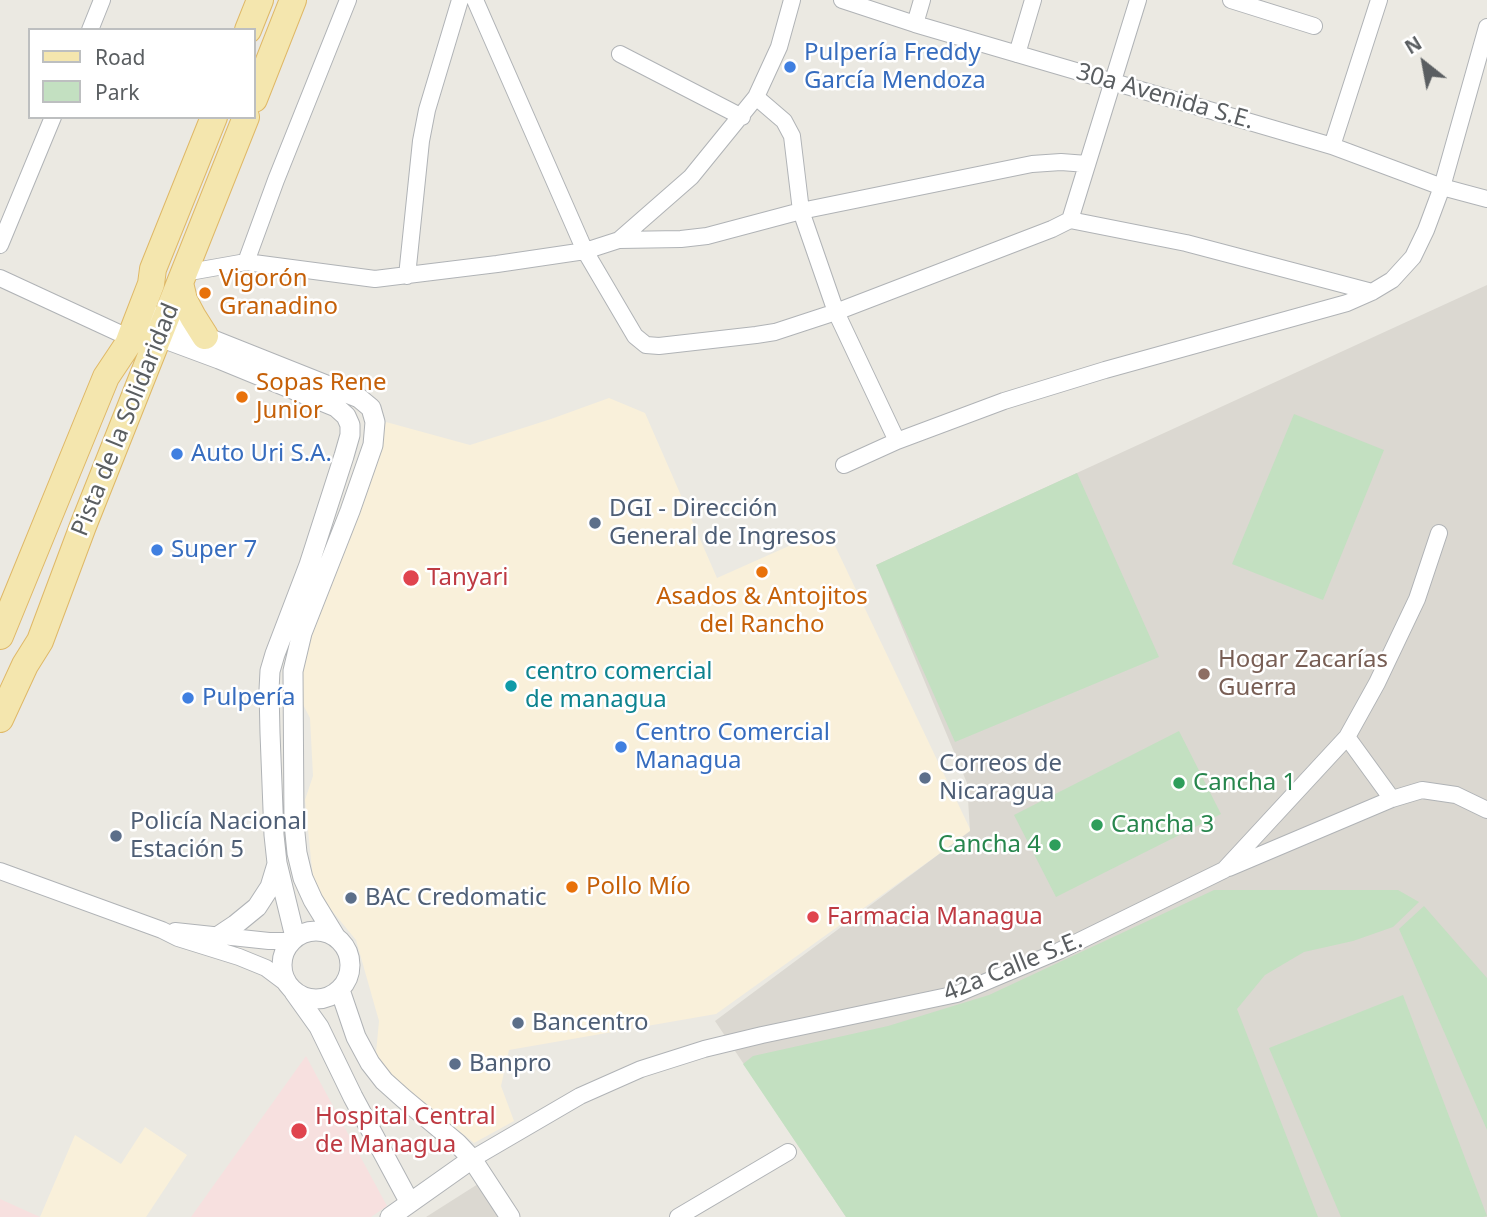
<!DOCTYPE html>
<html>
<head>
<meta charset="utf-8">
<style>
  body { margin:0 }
  #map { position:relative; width:1487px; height:1217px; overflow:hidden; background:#ebe9e2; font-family:"Noto Sans",sans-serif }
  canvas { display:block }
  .legend { position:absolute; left:28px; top:28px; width:228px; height:91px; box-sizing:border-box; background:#fff; border:2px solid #bdbfc0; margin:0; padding:9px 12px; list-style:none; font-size:21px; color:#5a5e61 }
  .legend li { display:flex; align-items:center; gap:14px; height:35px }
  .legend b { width:35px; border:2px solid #bdbfc0 }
  .north { position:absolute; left:1389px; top:28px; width:70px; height:70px; -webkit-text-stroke:5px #fff; paint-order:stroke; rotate:329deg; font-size:19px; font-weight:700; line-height:28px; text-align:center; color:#5a5e61 }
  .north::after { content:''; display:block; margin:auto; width:24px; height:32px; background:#5a5e61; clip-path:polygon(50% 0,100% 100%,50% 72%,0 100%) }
</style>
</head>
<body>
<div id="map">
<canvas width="1487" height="1217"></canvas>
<ul class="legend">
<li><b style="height:9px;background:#f4e6ae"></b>Road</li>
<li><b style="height:19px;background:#c3e0c1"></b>Park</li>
</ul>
<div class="north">N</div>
</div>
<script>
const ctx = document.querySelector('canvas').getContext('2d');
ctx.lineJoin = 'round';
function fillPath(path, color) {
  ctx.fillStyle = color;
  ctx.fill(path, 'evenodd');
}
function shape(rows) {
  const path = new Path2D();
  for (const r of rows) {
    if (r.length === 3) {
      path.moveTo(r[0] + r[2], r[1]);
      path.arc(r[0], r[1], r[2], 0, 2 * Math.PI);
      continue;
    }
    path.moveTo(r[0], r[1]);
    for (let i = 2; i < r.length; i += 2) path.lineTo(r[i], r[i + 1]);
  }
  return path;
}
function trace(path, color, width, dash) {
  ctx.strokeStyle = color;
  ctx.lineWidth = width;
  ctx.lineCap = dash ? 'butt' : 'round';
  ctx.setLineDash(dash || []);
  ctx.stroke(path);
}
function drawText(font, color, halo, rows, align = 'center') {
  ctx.font = font + ' "Noto Sans",sans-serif';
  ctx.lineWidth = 5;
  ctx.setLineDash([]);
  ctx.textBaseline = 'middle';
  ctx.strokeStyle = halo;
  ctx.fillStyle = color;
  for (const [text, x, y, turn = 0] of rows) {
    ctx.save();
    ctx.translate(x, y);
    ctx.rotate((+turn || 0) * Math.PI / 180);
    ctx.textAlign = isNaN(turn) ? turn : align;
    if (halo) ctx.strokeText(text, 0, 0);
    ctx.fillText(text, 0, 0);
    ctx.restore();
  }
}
const commercial = shape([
  [609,398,645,413,717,578,827,529,971,831,716,1014,509,1050,501,1086,514,1121,474,1143,375,1063,379,1021,356,940,314,889,305,800,313,776,310,718,297,693,302,649,386,422,470,445,551,419],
  [145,1127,187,1155,146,1217,40,1217,75,1135,121,1164]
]);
const education = shape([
  [1487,285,1487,1217,846,1217,715,1021,970,831,967,783,876,565],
  [478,1184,498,1217,426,1217]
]);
const medical = shape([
  [306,1056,387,1206,371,1217,191,1217],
  [0,1199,40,1217,0,1217]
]);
const green = shape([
  [1294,414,1384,450,1323,600,1232,564],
  [1077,473,1159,657,955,742,876,565],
  [1179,731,1221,814,1056,897,1014,815],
  [1214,890,1398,890,1419,902,1393,927,1353,941,1304,952,1265,975,1237,1009,1318,1217,846,1217,743,1064,753,1056,888,1026,989,995],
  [1424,906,1487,978,1487,1130,1399,929],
  [1403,995,1487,1216,1483,1217,1341,1217,1269,1048]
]);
const minor = shape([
  [475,0,585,251,635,336,646,345,659,346,756,335,775,332,836,312,1052,229,1070,220,1138,0],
  [842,0,915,24,1332,146,1442,187,1487,199],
  [1231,0,1314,26],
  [915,24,922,0],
  [90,30,102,0],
  [620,54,742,117],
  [1017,54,1033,0],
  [756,97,784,121,792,136,801,211,836,312,897,441,844,465],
  [1332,146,1379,0],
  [1070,220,1186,243,1372,292],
  [619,240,681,239,707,236,801,211,1032,164,1061,162,1087,164],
  [0,245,53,117],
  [246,262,276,180,348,0],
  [184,273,246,262,375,279,497,264,585,251,619,240,691,177,756,97,779,47,792,0],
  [407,276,421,141,427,110,460,0],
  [0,278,119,333],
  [897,441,1004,401,1105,370,1347,303,1372,292,1392,280,1413,257,1426,230,1442,187,1487,27],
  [1347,737,1392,799],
  [1229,868,1392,799,1422,790,1456,795,1487,810],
  [0,871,162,930,178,938,239,957,266,968,286,983],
  [175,931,269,941,291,941],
  [472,1159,580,1096,641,1069,704,1049,762,1035,957,994,1059,951,1224,870,1347,737,1377,683,1417,599,1439,533],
  [678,1217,788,1152]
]);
const tertiary = shape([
  [153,316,359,398,371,408,375,422,373,445,350,511,302,633,293,671,294,823,297,853,303,878,313,900,335,936],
  [149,333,219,359,336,407,346,416,350,425,350,435,344,456,309,565,275,654,270,671,269,690,270,733,274,835,277,863,295,937],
  [316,965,34],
  [220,935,235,925,257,907,270,887,277,864],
  [340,990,356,1037,370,1063,384,1081,403,1098,457,1143,472,1159,510,1217],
  [294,992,319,1027,353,1097,410,1203],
  [390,1217,472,1159]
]);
const primary = shape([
  [248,30,260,0],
  [254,99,293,0],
  [180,283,184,300,193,317,205,336],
  [0,636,106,377,128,344,134,328,151,284,153,269,214,117],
  [0,719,25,665,40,641,83,526,246,117]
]);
const markers = [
  [790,67,7,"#3f7fe0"],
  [205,293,7,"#e8710a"],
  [242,397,7,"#e8710a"],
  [177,454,7,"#3f7fe0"],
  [595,523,7,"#5c6f8a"],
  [157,550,7,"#3f7fe0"],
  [762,572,7,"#e8710a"],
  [411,578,9,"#e0444e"],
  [1204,674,7,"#8d6e63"],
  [511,686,7,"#0f9aa8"],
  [188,698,7,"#3f7fe0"],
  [621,747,7,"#3f7fe0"],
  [925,778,7,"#5c6f8a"],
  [1179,783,7,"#2e9e5b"],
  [1097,825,7,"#2e9e5b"],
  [116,836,7,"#5c6f8a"],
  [1055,845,7,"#2e9e5b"],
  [572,887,7,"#e8710a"],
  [351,898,7,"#5c6f8a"],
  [813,917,7,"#e0444e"],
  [518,1023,7,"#5c6f8a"],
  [455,1064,7,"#5c6f8a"],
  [299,1131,9,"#e0444e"]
];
const shopNames = [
  ["Pulpería Freddy",804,53],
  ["García Mendoza",804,81],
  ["Auto Uri S.A.",191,454],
  ["Super 7",171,550],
  ["Pulpería",202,698],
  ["Centro Comercial",635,733],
  ["Managua",635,761]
];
const streetNames = [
  ["30a Avenida S.E.",1165,97,16],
  ["Pista de la Solidaridad",126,420,-68],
  ["42a Calle S.E.",1013,967,-22]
];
const foodNames = [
  ["Vigorón",219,279],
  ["Granadino",219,307],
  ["Sopas Rene",256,383],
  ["Junior",256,411],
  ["Asados & Antojitos",762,597,"center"],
  ["del Rancho",762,625,"center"],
  ["Pollo Mío",586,887]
];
const serviceNames = [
  ["DGI - Dirección",609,509],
  ["General de Ingresos",609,537],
  ["Correos de",939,764],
  ["Nicaragua",939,792],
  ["Policía Nacional",130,822],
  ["Estación 5",130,850],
  ["BAC Credomatic",365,898],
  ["Bancentro",532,1023],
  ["Banpro",469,1064]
];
const healthNames = [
  ["Tanyari",427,578],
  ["Farmacia Managua",827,917],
  ["Hospital Central",315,1117],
  ["de Managua",315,1145]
];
const educationNames = [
  ["Hogar Zacarías",1218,660],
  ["Guerra",1218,688]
];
const cultureNames = [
  ["centro comercial",525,672],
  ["de managua",525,700]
];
const leisureNames = [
  ["Cancha 1",1193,783],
  ["Cancha 3",1111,825],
  ["Cancha 4",1041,845,"right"]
];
fillPath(commercial, '#f9f0da');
fillPath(education, '#dbd8d1');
fillPath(medical, '#f7e0df');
fillPath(green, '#c3e0c1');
trace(minor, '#b0b3b6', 18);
trace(tertiary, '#b0b3b6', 21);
trace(primary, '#dfb867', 28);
trace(minor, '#fff', 16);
trace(tertiary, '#fff', 19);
trace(primary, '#f4e6ae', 26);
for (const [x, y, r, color] of markers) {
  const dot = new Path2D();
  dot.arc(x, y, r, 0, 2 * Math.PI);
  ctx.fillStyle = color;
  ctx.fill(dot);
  trace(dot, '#fff', 2.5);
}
drawText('24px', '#366cbe', '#fff', shopNames, 'left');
drawText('24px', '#5a5e61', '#fff', streetNames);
drawText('24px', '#c56008', '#fff', foodNames, 'left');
drawText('24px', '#4e5e75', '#fff', serviceNames, 'left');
drawText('24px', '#be3a42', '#fff', healthNames, 'left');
drawText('24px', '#785e54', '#fff', educationNames, 'left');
drawText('24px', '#0d838f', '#fff', cultureNames, 'left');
drawText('24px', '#27864d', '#fff', leisureNames, 'left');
</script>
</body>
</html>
